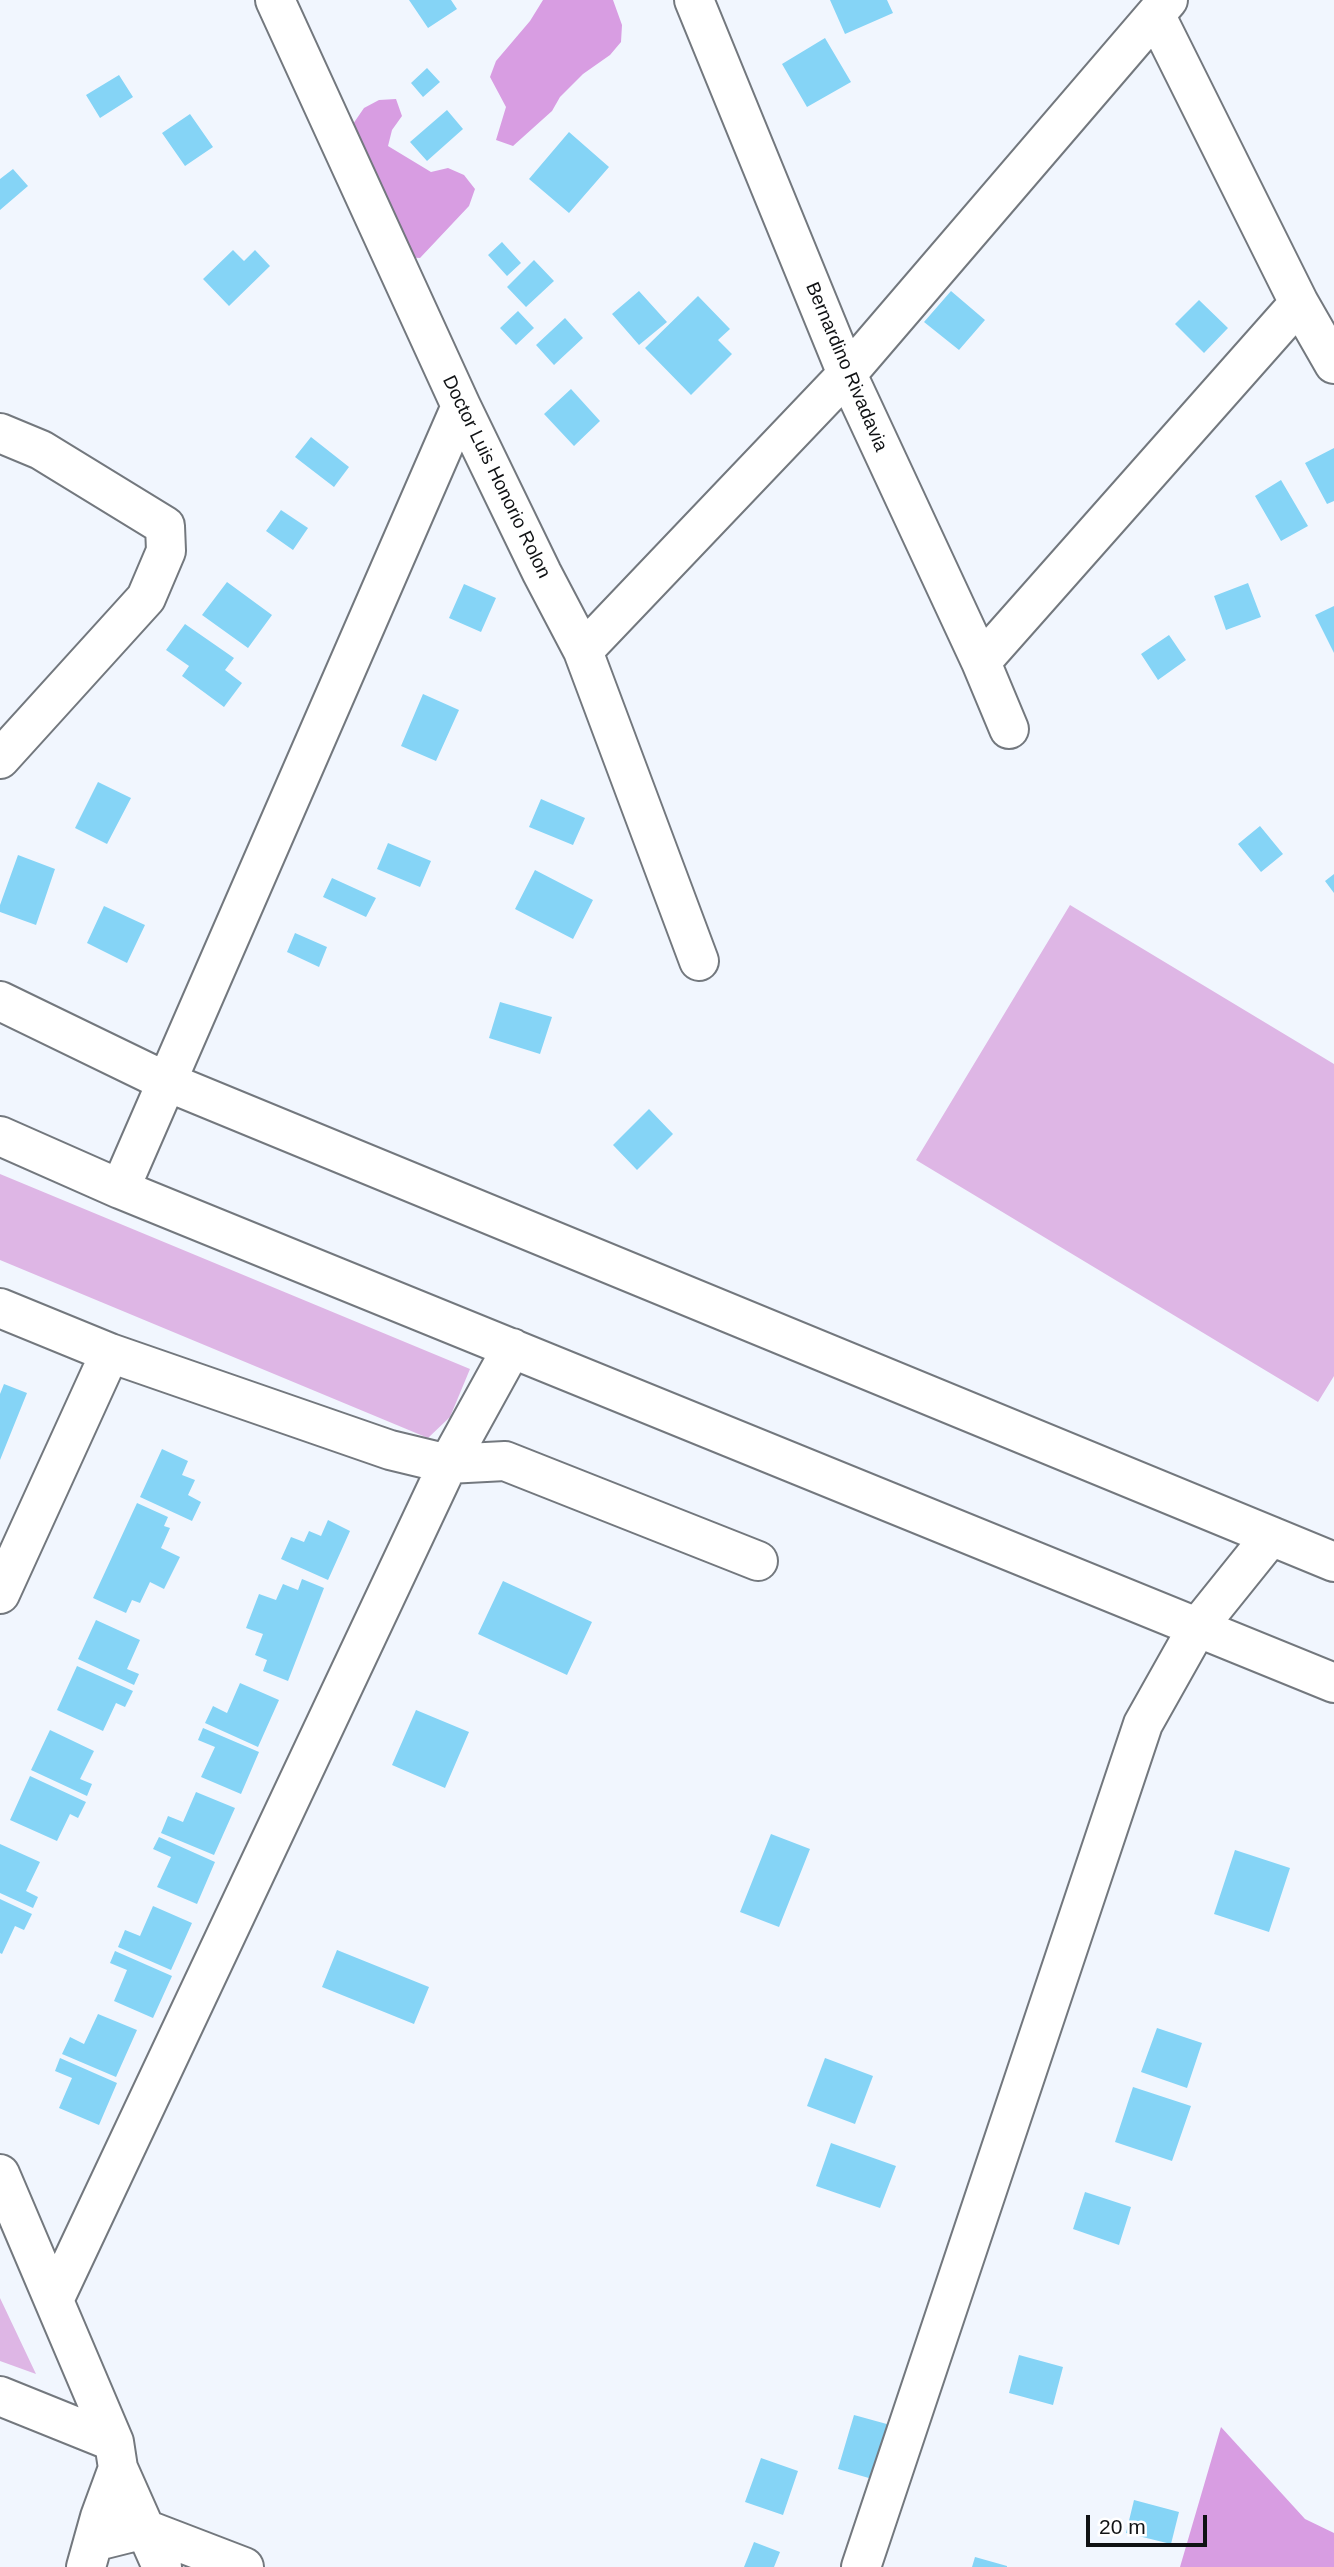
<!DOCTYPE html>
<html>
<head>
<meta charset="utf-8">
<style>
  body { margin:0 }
  #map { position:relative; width:1334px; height:2567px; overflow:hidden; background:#f1f6fe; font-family:Helvetica,sans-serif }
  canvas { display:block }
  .scale { position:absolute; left:1086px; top:2515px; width:121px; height:32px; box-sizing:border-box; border:4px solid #101214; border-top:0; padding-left:9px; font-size:21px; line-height:24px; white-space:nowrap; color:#101214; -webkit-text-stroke:5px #fff; paint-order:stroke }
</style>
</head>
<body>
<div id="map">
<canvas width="1334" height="2567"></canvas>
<div class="scale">20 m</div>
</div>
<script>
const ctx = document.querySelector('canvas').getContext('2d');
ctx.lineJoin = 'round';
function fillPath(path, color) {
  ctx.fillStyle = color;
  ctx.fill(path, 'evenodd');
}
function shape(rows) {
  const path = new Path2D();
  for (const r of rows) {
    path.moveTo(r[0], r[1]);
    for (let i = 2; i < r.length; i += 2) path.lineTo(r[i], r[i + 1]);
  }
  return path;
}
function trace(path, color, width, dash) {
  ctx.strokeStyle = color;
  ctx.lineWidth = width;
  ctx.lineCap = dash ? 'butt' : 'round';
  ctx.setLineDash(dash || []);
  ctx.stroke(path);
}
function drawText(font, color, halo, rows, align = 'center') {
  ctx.font = font + ' Helvetica,sans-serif';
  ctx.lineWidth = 7;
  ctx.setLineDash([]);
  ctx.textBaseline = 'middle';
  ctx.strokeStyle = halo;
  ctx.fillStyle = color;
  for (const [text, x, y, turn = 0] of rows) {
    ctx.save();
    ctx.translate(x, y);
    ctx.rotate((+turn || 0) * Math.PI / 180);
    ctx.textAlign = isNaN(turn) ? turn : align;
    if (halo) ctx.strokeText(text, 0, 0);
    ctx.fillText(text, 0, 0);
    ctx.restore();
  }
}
const green = shape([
  [1070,905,1334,1064,1334,1376,1318,1402,916,1160],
  [0,1174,470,1369,450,1417,428,1438,0,1260],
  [0,2298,36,2374,0,2361]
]);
const forest = shape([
  [543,0,613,0,622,25,621,42,610,55,583,74,560,97,552,111,513,146,496,140,506,107,490,77,496,61,530,21],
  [396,99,402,116,392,130,388,146,431,172,448,168,464,175,475,189,469,206,420,258,402,257,344,137,364,108,379,100],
  [1221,2427,1305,2519,1334,2533,1334,2567,1180,2567]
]);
const building = shape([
  [409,0,451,0,457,9,428,28],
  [830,0,887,0,893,13,845,34],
  [825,38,851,82,807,107,782,64],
  [427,68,440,82,423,97,411,83],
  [119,75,133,97,100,118,86,95],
  [447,110,463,129,427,161,410,142],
  [190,114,213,147,185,166,162,133],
  [569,132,609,167,569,213,529,179],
  [13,169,28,186,0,210,0,179],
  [502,242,521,263,507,276,488,255],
  [233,250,244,261,255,250,270,266,229,306,203,279],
  [534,260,554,281,526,307,507,287],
  [639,291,667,322,639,345,612,314],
  [951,291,985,320,959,350,924,322],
  [698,296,730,329,718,340,732,354,691,395,645,348],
  [1199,300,1228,328,1204,353,1175,324],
  [518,311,534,328,516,345,500,328],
  [565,318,583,338,554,365,536,345],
  [571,389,600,421,574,446,544,414],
  [311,437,349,467,334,487,295,457],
  [1334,448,1334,501,1327,504,1305,463],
  [1281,480,1308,526,1281,541,1255,496],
  [281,510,308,528,293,550,266,531],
  [227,582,272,615,248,648,202,615],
  [1248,583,1261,617,1226,630,1214,596],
  [464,584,496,598,481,632,449,618],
  [1334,606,1334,653,1315,615],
  [185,624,234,658,225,670,242,683,224,707,182,676,189,666,166,650],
  [1169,635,1186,660,1158,680,1141,654],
  [423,694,459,710,436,761,401,746],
  [98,782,131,798,107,844,75,828],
  [541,799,585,818,573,845,529,827],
  [1260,826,1283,854,1261,872,1238,844],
  [388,843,431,861,420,887,377,869],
  [18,855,55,869,36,925,0,912,0,905],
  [535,870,593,900,573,939,515,909],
  [1334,874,1334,893,1325,881],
  [332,878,376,898,366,917,323,897],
  [104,906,145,925,127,963,87,943],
  [295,933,327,947,319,967,287,952],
  [500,1002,552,1017,540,1054,489,1038],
  [649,1109,673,1134,637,1170,613,1145],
  [4,1384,27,1393,0,1460,0,1394],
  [162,1449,188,1461,182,1475,195,1480,188,1495,201,1502,192,1521,140,1497],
  [137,1503,168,1517,164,1526,170,1528,161,1548,180,1557,164,1589,150,1582,140,1603,132,1600,126,1613,93,1598],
  [328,1520,350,1531,328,1580,281,1559,291,1537,304,1542,309,1531,321,1536],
  [302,1579,324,1588,288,1681,263,1671,267,1660,255,1655,263,1634,246,1628,259,1594,276,1600,283,1584,298,1590],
  [503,1581,592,1622,567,1675,478,1634],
  [96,1620,140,1640,127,1669,139,1674,134,1685,78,1659],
  [77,1666,133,1691,125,1707,116,1703,103,1731,57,1710],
  [240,1683,279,1700,258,1747,205,1723,213,1706,227,1713],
  [416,1710,469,1732,445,1788,392,1765],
  [203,1728,259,1752,241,1794,201,1777,215,1747,198,1740],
  [50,1730,94,1751,80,1779,92,1784,87,1796,31,1770],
  [30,1776,86,1802,78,1818,70,1814,57,1841,10,1820],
  [196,1792,235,1808,214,1855,161,1833,168,1816,183,1822],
  [771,1834,810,1849,779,1927,740,1912],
  [159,1837,215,1862,197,1904,157,1887,171,1857,153,1849],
  [0,1844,40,1862,26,1891,38,1897,33,1908,0,1893],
  [1235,1850,1290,1868,1269,1932,1214,1914],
  [0,1899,32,1914,24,1930,15,1926,2,1954,0,1953],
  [153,1906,192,1923,171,1970,118,1947,125,1930,140,1936],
  [337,1950,429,1987,414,2024,322,1987],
  [115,1951,172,1976,153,2018,114,2001,127,1970,110,1963],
  [98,2014,137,2030,116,2077,62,2054,70,2037,84,2044],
  [1157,2028,1202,2043,1187,2088,1141,2072],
  [60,2058,117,2083,99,2125,59,2108,72,2078,55,2071],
  [825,2058,873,2076,855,2124,807,2106],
  [1133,2087,1191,2106,1172,2161,1115,2142],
  [831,2143,896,2166,880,2208,816,2186],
  [1085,2192,1131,2207,1119,2245,1073,2229],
  [1019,2355,1063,2367,1053,2405,1009,2393],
  [854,2415,894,2426,879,2481,838,2469],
  [761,2458,798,2471,783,2515,745,2502],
  [1134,2500,1179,2512,1171,2544,1126,2533],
  [754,2542,780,2552,774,2567,744,2567],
  [975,2557,1007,2566,1007,2567,972,2567]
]);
const minor = shape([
  [275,0,461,406,542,573,583,651,699,961],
  [694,0,847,374,981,662,1009,729],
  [1156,16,1299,303,1334,364],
  [0,433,41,450,165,526,166,551,146,598,0,759],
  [583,651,847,374,1168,0],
  [981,662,1299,303],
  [0,1001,165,1081,1334,1562],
  [0,1136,120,1189,336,1277,1334,1683],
  [120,1189,461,406],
  [0,1308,110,1353,390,1450,448,1464,505,1461,758,1561],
  [0,1594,110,1353],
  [0,2174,114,2442,118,2468,100,2517,86,2567],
  [55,2298,448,1464,512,1348],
  [0,2396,114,2442],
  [118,2468,162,2567],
  [93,2542,145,2529,244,2567],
  [861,2567,1143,1724,1197,1628,1271,1536]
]);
const streetNames = [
  ["Bernardino Rivadavia",846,367,67],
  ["Doctor Luis Honorio Rolon",496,477,64]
];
fillPath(green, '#deb6e5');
fillPath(forest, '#d89de2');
fillPath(building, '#85d4f6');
trace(minor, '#73787e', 42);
trace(minor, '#fff', 38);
drawText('19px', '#101214', '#fff', streetNames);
</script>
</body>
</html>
